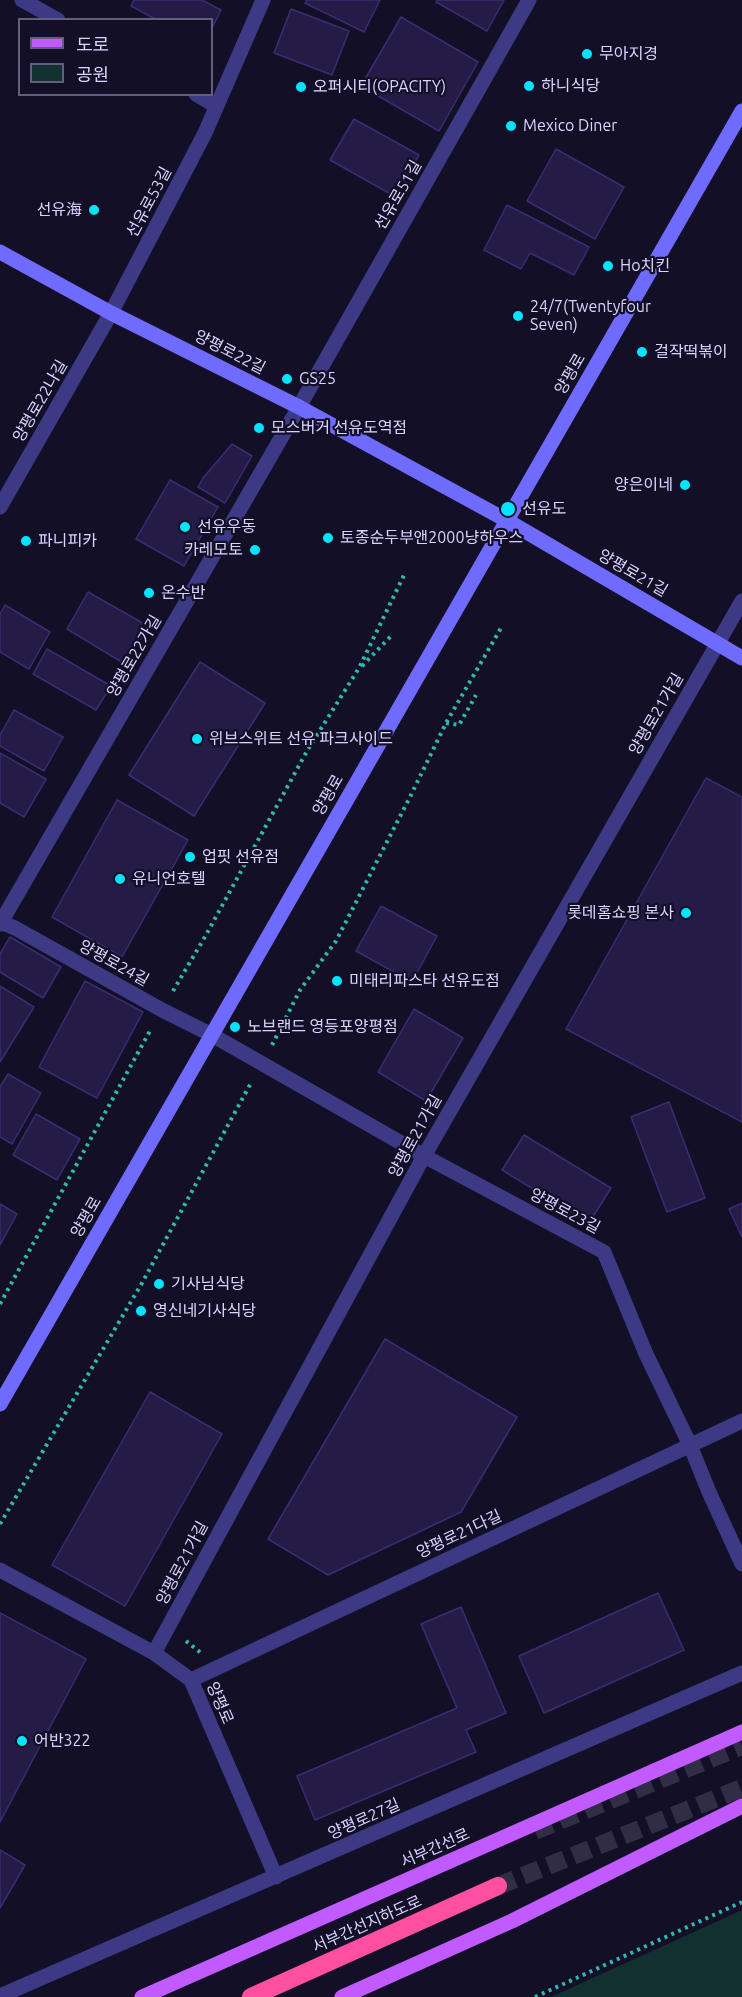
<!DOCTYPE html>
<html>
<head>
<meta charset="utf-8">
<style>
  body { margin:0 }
  #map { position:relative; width:742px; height:1997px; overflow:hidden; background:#130f26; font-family:Ubuntu,"Noto Sans KR",sans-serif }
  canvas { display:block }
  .legend { position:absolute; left:18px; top:18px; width:195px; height:78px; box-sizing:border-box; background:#130f26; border:2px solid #625e7d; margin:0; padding:8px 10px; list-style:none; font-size:18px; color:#d9d4ff }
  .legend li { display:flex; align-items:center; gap:12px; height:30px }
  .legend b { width:30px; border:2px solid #625e7d }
</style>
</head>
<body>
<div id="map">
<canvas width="742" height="1997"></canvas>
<ul class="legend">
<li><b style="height:8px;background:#c25bff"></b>도로</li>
<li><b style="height:16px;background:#12302f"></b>공원</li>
</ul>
</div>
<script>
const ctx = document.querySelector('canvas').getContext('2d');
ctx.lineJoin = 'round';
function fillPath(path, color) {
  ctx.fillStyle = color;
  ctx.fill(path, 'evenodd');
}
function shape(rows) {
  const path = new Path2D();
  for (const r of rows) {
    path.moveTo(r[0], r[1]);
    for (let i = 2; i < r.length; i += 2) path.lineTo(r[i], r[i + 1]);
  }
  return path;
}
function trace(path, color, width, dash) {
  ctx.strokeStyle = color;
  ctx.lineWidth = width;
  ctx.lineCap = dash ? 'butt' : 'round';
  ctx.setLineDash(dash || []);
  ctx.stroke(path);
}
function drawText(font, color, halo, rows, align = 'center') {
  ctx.font = font + ' Ubuntu,"Noto Sans KR",sans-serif';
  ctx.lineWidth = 4.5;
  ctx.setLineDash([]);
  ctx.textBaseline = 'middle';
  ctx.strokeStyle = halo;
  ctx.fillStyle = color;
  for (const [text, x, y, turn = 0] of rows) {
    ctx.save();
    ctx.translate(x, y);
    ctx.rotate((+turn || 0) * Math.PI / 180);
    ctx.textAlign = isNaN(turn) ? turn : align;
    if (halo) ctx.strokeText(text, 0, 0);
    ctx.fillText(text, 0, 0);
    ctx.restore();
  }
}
const green = shape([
  [742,1910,742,1997,551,1997]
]);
const building = shape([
  [134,0,202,0,221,10,212,28,212,20,157,20,131,6,134,0],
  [307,0,380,0,364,32,305,3,307,0],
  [437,0,504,0,487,31,436,2,437,0],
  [291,9,349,31,332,75,274,53,291,9],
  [401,17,478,62,439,131,361,86,401,17],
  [354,119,419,155,396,197,330,160,354,119],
  [556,149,624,187,595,239,527,201,556,149],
  [507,205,589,247,574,275,530,253,521,269,484,250,507,205],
  [232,444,252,456,225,503,198,487,203,478,232,444],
  [170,480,218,507,184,566,136,539,170,480],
  [88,592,148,626,125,664,67,629,88,592],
  [5,605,50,632,29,669,0,652,0,614,5,605],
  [47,649,111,686,96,710,33,674,47,649],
  [200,662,265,703,194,816,129,775,200,662],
  [14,710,63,737,44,771,0,746,0,735,14,710],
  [0,753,46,779,24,817,0,803,0,753],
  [706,778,742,797,742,1122,566,1029,706,778],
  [117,800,188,840,122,957,52,917,117,800],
  [381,906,437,936,412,982,356,951,381,906],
  [10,937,61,967,43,998,0,972,0,954,10,937],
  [85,981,143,1012,97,1098,39,1067,85,981],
  [0,986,34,1007,0,1062,0,986],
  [414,1009,463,1038,426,1101,378,1072,414,1009],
  [8,1074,41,1093,12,1144,0,1137,0,1087,8,1074],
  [669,1102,705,1198,667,1212,631,1117,669,1102],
  [36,1114,80,1139,57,1180,13,1155,36,1114],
  [524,1135,611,1188,589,1223,502,1170,524,1135],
  [742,1203,742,1237,729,1209,742,1203],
  [0,1204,17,1214,0,1245,0,1204],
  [385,1339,517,1417,461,1512,328,1575,268,1539,385,1339],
  [150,1392,222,1434,125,1606,52,1565,150,1392],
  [658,1593,684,1650,544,1713,519,1656,658,1593],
  [461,1607,506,1713,466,1730,476,1752,315,1820,297,1776,457,1708,421,1624,461,1607],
  [0,1613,86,1659,0,1822,0,1613],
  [0,1850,25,1865,0,1908,0,1850]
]);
const highwayTunnel = shape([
  [535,1831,742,1746],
  [498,1886,742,1788]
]);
const path = shape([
  [362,666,392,635],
  [446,723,459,725,476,695],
  [173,991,206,935,307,751,359,668,405,573],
  [272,1045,300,990,336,941,410,797,446,723,501,628],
  [0,1304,151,1029],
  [0,1524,142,1283,252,1081],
  [186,1641,201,1653],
  [535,1997,742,1902]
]);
const street = shape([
  [22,0,58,20],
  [196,94,216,106],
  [0,507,111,313,205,133,263,0],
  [0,922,15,928,162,1010,212,1035,424,1156,604,1252,646,1354,690,1445,709,1492,742,1564],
  [0,924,299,407,529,0],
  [0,1570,154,1653,191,1680,276,1877],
  [154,1653,424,1156,742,601],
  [191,1680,742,1421],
  [0,1996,742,1673]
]);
const secondary = shape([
  [0,252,111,313,299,407,506,520,742,658],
  [0,1404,742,111]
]);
const primary = shape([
  [142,1997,742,1732],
  [342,1997,512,1921,742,1806]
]);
const highway = shape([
  [251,1997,498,1886]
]);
const markers = [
  [587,54,6,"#00e5ff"],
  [529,86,6,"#00e5ff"],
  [301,87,6,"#00e5ff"],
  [511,126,6,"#00e5ff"],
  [94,210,6,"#00e5ff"],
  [608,266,6,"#00e5ff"],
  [518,316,6,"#00e5ff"],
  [642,352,6,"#00e5ff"],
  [287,379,6,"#00e5ff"],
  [259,428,6,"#00e5ff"],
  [685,485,6,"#00e5ff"],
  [508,509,8,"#00e5ff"],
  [185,527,6,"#00e5ff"],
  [328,538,6,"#00e5ff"],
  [26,541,6,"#00e5ff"],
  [255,550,6,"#00e5ff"],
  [149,593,6,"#00e5ff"],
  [197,739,6,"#00e5ff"],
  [190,857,6,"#00e5ff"],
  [120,879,6,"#00e5ff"],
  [686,913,6,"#00e5ff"],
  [337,981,6,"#00e5ff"],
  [235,1027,6,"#00e5ff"],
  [159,1284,6,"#00e5ff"],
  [141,1311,6,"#00e5ff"],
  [22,1741,6,"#00e5ff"]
];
const poiNames = [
  ["무아지경",599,54],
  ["하니식당",541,86],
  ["오퍼시티(OPACITY)",313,87],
  ["Mexico Diner",523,126],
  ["선유海",82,210,"right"],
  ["Ho치킨",620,266],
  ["24/7(Twentyfour",530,307],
  ["Seven)",530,325],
  ["걸작떡볶이",654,352],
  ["GS25",299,379],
  ["모스버거 선유도역점",271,428],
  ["양은이네",673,485,"right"],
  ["선유도",522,509],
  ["선유우동",197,527],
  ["토종순두부앤2000냥하우스",340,538],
  ["파니피카",38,541],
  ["카레모토",243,550,"right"],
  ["온수반",161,593],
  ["위브스위트 선유 파크사이드",209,739],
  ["업핏 선유점",202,857],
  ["유니언호텔",132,879],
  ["롯데홈쇼핑 본사",674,913,"right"],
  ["미태리파스타 선유도점",349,981],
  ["노브랜드 영등포양평점",247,1027],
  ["기사님식당",171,1284],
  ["영신네기사식당",153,1311],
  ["어반322",34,1741]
];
const streetNames = [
  ["선유로51길",398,195,-60],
  ["선유로53길",149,202,-62],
  ["양평로22길",230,352,27],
  ["양평로",570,374,-60],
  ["양평로22나길",40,401,-60],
  ["양평로21길",633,573,30],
  ["양평로22가길",134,656,-60],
  ["양평로21가길",656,714,-60],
  ["양평로",328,795,-60],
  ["양평로24길",114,963,29],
  ["양평로21가길",415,1136,-61],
  ["양평로23길",565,1211,28],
  ["양평로",86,1217,-60],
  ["양평로21다길",459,1534,-25],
  ["양평로21가길",182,1563,-62],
  ["양평로",220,1703,67],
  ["양평로27길",364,1819,-24],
  ["서부간선로",435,1848,-24],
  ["서부간선지하도로",367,1924,-24]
];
fillPath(green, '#12302f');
fillPath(building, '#241b47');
trace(building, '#3b2d73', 1.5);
trace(highwayTunnel, '#312d47', 18, [18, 9]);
trace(path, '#2fb8b0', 4, [3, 4.5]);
trace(street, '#3d3a85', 15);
trace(secondary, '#6f6bff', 15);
trace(primary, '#c25bff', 15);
trace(highway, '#ff4fa3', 18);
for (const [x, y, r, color] of markers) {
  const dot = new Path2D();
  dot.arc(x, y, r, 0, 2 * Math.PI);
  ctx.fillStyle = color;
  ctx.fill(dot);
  trace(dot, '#130f26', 2);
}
drawText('16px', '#d9d4ff', '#130f26', poiNames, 'left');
drawText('16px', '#d9d4ff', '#130f26', streetNames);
</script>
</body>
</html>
